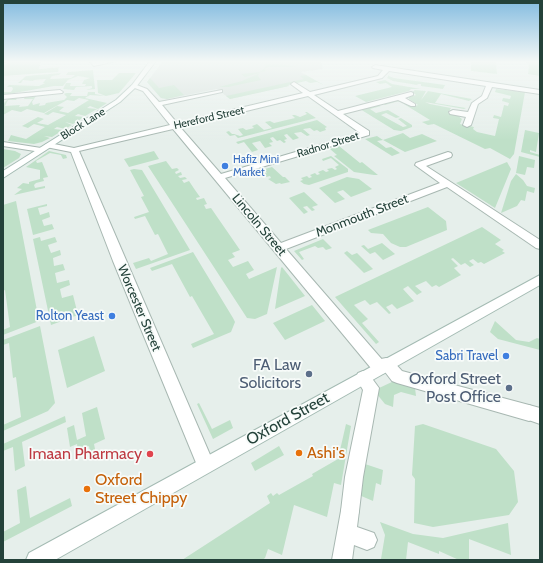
<!DOCTYPE html>
<html>
<head>
<meta charset="utf-8">
<style>
  body { margin:0 }
  #map { position:relative; width:543px; height:563px; overflow:hidden; background:#e6efeb; font-family:Cabin,sans-serif }
  canvas { display:block }
  .frame { position:absolute; inset:0; border:4px solid #24423a; pointer-events:none }
</style>
</head>
<body>
<div id="map">
<canvas width="543" height="563"></canvas>
<div class="frame"></div>
</div>
<script>
const ctx = document.querySelector('canvas').getContext('2d');
ctx.lineJoin = 'round';
function fillPath(path, color) {
  ctx.fillStyle = color;
  ctx.fill(path, 'evenodd');
}
function shape(rows) {
  const path = new Path2D();
  for (const r of rows) {
    path.moveTo(r[0], r[1]);
    for (let i = 2; i < r.length; i += 2) path.lineTo(r[i], r[i + 1]);
  }
  return path;
}
function trace(path, color, width, dash) {
  ctx.strokeStyle = color;
  ctx.lineWidth = width;
  ctx.lineCap = dash ? 'butt' : 'round';
  ctx.setLineDash(dash || []);
  ctx.stroke(path);
}
function drawText(font, color, halo, rows, align = 'center') {
  ctx.font = font + ' Cabin,sans-serif';
  ctx.lineWidth = 3.5;
  ctx.setLineDash([]);
  ctx.textBaseline = 'middle';
  ctx.strokeStyle = halo;
  ctx.fillStyle = color;
  for (const [text, x, y, turn = 0] of rows) {
    ctx.save();
    ctx.translate(x, y);
    ctx.rotate((+turn || 0) * Math.PI / 180);
    ctx.textAlign = isNaN(turn) ? turn : align;
    if (halo) ctx.strokeText(text, 0, 0);
    ctx.fillText(text, 0, 0);
    ctx.restore();
  }
}
const built = shape([
  [163,61,321,61,323,69,301,72,313,79,288,85,289,86,230,99,217,89,167,99,161,98,147,82]
]);
const green = shape([
  [14,61,42,61,41,62,39,69,59,67,58,72,3,76,3,65],
  [268,61,296,67,268,67,264,69,266,71,260,72,258,76,261,80,228,87,219,87,242,81,260,73,245,77,241,74,260,72,264,69],
  [471,61,496,61,497,74,471,71],
  [525,61,540,62,540,76,528,74,529,65],
  [93,70,95,89,86,90,92,88,92,86,76,87,74,90,63,89,66,83,71,83,70,86,85,86,86,84,82,84,84,80,90,78,78,76,68,80,63,86,54,86,3,95,3,92,11,92,13,89,12,87,7,87,9,85,39,86,45,83,43,83,46,79,34,80,33,81,23,80,21,83,18,83,26,76,61,73,59,75,52,76,50,79,71,78,75,75,66,75,68,72],
  [119,73,136,73,119,93,106,96,98,93,97,80,112,80],
  [390,73,389,76,394,78,445,85,443,89,421,86,421,84,418,84,417,85,393,81,387,78],
  [306,75,324,85,317,82,310,83,306,81,288,85,289,86,230,99,226,96,304,79,300,76],
  [150,78,159,88,174,85,184,95,167,99,161,98,147,82],
  [385,80,392,84,421,89,411,89,409,91,366,102,355,96,392,87,386,83,380,84,376,82],
  [496,89,525,92,514,154,510,159,490,148,485,149,434,124,428,125,422,122,430,120,399,101,385,105,382,103,396,100,412,107,418,105,409,99,409,97,416,95,412,92,415,90,426,91,421,100,428,91,472,99,469,101,441,94,435,103,466,108,464,109,425,102,430,104,451,108,448,113,456,114,462,119,460,124,474,127,473,129,477,132,495,136,499,119,493,118,494,115,501,117,504,105,508,106,509,103,502,101,503,98,510,99,511,96,495,92],
  [88,92,95,92,95,94,105,96,90,95,85,98,107,103,98,109,90,106,87,108,97,109,85,116,78,114,75,116,84,117,73,124,65,122,72,125,65,129,57,127,54,129,63,130,52,137,44,136,50,138,42,142,34,144,8,141,11,135,26,139,45,127,34,124,28,128,22,126,38,117,44,119,37,123,48,125,66,115,53,112,48,115,44,114,57,106,64,107,59,111,68,113,89,100,79,98,74,101,67,100,44,113,27,109,21,112,12,110,3,115,3,104,8,99,17,98,16,100,8,100,5,106,20,105,19,107,28,106,33,99,24,99,25,97,36,96,32,102,33,105,40,103,39,106,45,105,46,103,64,100,67,97,64,94,66,93,72,93,70,96,87,96],
  [377,104,381,106,370,109,376,113,388,110,400,117,396,118,386,113,381,115,403,127,407,126,398,119,401,118,412,125,412,127,401,131,394,130,360,109],
  [305,112,307,112,316,118,238,138,235,135,230,136,226,132,229,131,232,134,234,134,240,136,243,135,238,129,243,128,246,130,254,128,252,126,257,124,264,130,272,128,265,122,270,121,274,123,295,118,292,115,295,115,300,117,307,114],
  [317,120,327,127,325,128,326,130,320,132,317,130,314,131,310,128,303,129,310,135,307,136,301,132,294,133,299,138,293,140,287,134,284,135,287,139,284,140,286,142,284,143,280,140,277,141,273,137,270,138,273,142,269,143,272,146,265,148,260,141,252,143,258,150,252,152,244,142,238,144,236,142],
  [525,130,539,133,536,152,530,150,530,152,540,155,540,157,521,152],
  [403,133,410,138,422,134,437,141,405,152,383,140,377,141,386,148,391,147,400,153,392,156,365,139,377,136,383,140],
  [339,146,360,163,362,162,378,175,374,175,354,172,334,156,337,155,330,149],
  [3,149,15,151,21,154,19,158,3,168],
  [49,151,66,155,67,158,63,159,61,155,50,153,36,161,37,163,42,162,48,177,43,178,44,181,36,183,34,185,35,188,45,186,45,188,14,195,22,189,17,188,23,183,29,184,29,182,40,179,40,170,26,167],
  [154,151,159,159,129,167,124,159],
  [331,156,348,169,348,172,309,185,304,184,300,181,303,180,301,178,307,176,309,178,312,177,310,175,315,173,317,175,320,174,318,172,323,170,326,172,329,171,327,169,332,168,335,170,337,169,335,167,339,165,331,158,323,161,322,159],
  [519,156,535,160,534,168,527,167,525,175,516,173],
  [166,161,172,169,177,168,179,170,175,172,176,174,181,172,182,175,178,176,180,178,185,177,187,179,182,180,184,183,189,181,195,190,200,197,196,198,197,200,204,198,207,204,204,205,206,209,211,208,240,250,232,253,235,257,228,260,233,267,248,261,254,270,246,274,249,279,277,267,267,314,255,319,247,318,148,166],
  [507,162,511,169,495,208,456,183],
  [272,167,283,177,285,177,290,182,281,184,280,183,276,184,268,179,271,178,270,176,266,177,263,174,267,173,265,171,246,177,244,175],
  [134,169,142,170,190,250,136,269,133,263,149,258,151,261,168,254,158,234,155,235,145,216,135,219,134,217,149,212,141,197,144,196,130,170],
  [516,174,523,180,527,186,535,188,534,193,527,191,525,201,521,200,517,206,501,213,511,181],
  [347,177,359,179,372,189,351,197,343,190,337,192,345,199,335,203,319,188],
  [304,192,318,205,312,207,315,210,312,211,307,206,303,207,308,212,304,214,289,198],
  [16,201,39,321,3,335,3,330,10,327,5,290,3,291,3,205],
  [47,204,47,206,38,208,40,215,49,212,50,217,42,220,44,226,52,224,54,229,33,235,27,209],
  [428,207,446,221,447,230,406,247,400,247,391,243,383,234,371,233,368,230],
  [482,227,501,240,495,244,504,250,502,251,505,253,484,264,481,262,478,263,473,259,469,261,474,265,470,267,465,263,461,265,453,258,451,259,458,266,454,268,461,275,439,287,436,285,432,287,426,281,415,286,422,292,417,295,408,286,403,289,414,301,397,309,392,304,386,307,391,313,389,314,377,302,370,305,365,300,354,305,368,319,362,323,379,342,376,344,335,297],
  [40,237,41,241,55,237,57,242,48,245,49,248,51,253,60,250,61,255,53,258,54,266,63,264,65,270,55,273,57,283,69,280,70,285,60,289,61,294,62,298,73,295,78,315,51,325,33,239],
  [323,239,332,248,326,250,323,247,318,248,315,246,299,252,304,259,302,260,294,251],
  [382,243,395,254,383,260,375,252,370,254,361,246,364,245,368,249],
  [347,251,352,255,357,253,373,269,364,273,344,253],
  [193,252,233,318,235,322,231,332,193,348,191,344,214,334,192,296,190,297,172,264,152,271,150,268],
  [282,267,305,296,275,309,281,268],
  [312,305,325,321,285,340,273,323],
  [495,321,516,340,529,342,537,338,540,339,540,350,498,339,490,332],
  [40,326,55,403,48,411,3,431,3,425,21,417,16,377,13,378,9,343,3,345,3,340],
  [94,336,105,371,67,388,58,350],
  [394,381,415,388,416,396,401,392,394,395,393,407,385,404,376,393,377,389],
  [199,403,212,429,230,420,233,428,213,439,197,404],
  [97,407,105,439,94,444,96,454,91,457,89,446,78,451,77,444,70,447,67,428,74,425,77,440,86,436,82,413],
  [65,416,66,422,22,442,25,466,15,471,13,447,3,451,3,444],
  [346,424,351,426,341,485,334,483,327,517,294,505,282,555,268,549,265,558,262,560,182,560,270,503,267,496,271,493,273,496,277,493,279,495,313,476,312,474,338,459],
  [423,424,496,449,514,471,518,502,509,515,433,527,414,523,415,479,412,475,415,426],
  [279,446,284,455,255,471,251,463],
  [365,464,383,470,381,485,376,483,373,501,359,495],
  [26,486,30,518,70,498,72,506,3,542,3,532,20,523,17,490],
  [380,522,413,534,443,538,508,523,511,555,469,539,469,560,459,560,439,551,439,554,408,542,406,560,380,560,381,559,385,535]
]);
const pedestrian = shape([
  [386,358,391,359,402,371,529,405,535,408,537,413,535,418,529,421,397,383,392,381,379,364,381,359,386,358],
  [363,371,368,373,379,388,363,477,359,511,357,518,350,520,343,518,341,511,345,477,363,390,356,378,358,373,363,371]
]);
const minor = shape([
  [89,61,96,62,116,61,94,66,89,61],
  [375,65,540,90,540,94,492,87,487,98,478,104,471,125,467,127,463,125,466,117,450,114,449,112,453,110,468,112,472,103,482,96,486,86,389,71,382,78,314,95,338,111,411,92,413,93,413,95,405,98,415,104,415,106,411,106,398,100,343,114,369,131,369,135,225,178,281,243,440,183,415,165,416,163,448,152,451,153,452,155,451,157,426,166,540,240,540,249,536,248,447,187,286,249,385,363,387,368,385,373,380,374,375,373,173,129,79,151,214,464,211,470,205,473,199,470,113,261,71,152,46,147,45,145,49,143,74,148,170,125,143,91,132,87,131,86,134,84,147,89,159,102,222,90,222,92,162,105,177,123,303,93,292,85,291,84,294,82,310,92,378,76,383,70,373,68,372,67,375,65],
  [308,96,360,133,221,174,180,127,308,96],
  [60,90,63,92,62,93,3,99,3,95,60,90],
  [3,142,41,148,45,150,41,152,3,146,3,142],
  [529,405,540,408,540,424,523,418,521,413,523,408,529,405],
  [350,502,357,504,359,511,357,527,374,533,377,540,374,547,367,550,354,545,352,560,332,560,341,511,343,504,350,502]
]);
const secondary = shape([
  [150,61,156,61,136,87,120,102,3,178,3,171,116,100,132,85,150,61],
  [540,275,540,285,55,560,26,560,29,553,540,275]
]);
const tram = shape([
  [3,63,9,61]
]);
const markers = [
  [225,166,4,"#3f7fe0"],
  [112,316,4,"#3f7fe0"],
  [506,356,4,"#3f7fe0"],
  [309,374,4,"#5c6f8a"],
  [509,388,4,"#5c6f8a"],
  [299,453,4,"#e8710a"],
  [150,454,4,"#e0444e"],
  [87,489,4,"#e8710a"]
];
const farStreetnames = [
  ["Hereford Street",209,118,-13],
  ["Block Lane",83,124,-32],
  ["Radnor Street",328,145,-17]
];
const farShopnames = [
  ["Hafiz Mini",233,160],
  ["Market",233,173]
];
const streetNames = [
  ["Monmouth Street",362,216,-21],
  ["Lincoln Street",259,225,50],
  ["Worcester Street",139,308,67]
];
const shopNames = [
  ["Rolton Yeast",104,316],
  ["Sabri Travel",498,356]
];
const nearServicenames = [
  ["FA Law",301,365],
  ["Solicitors",301,383],
  ["Oxford Street",501,379],
  ["Post Office",501,397]
];
const nearStreetnames = [
  ["Oxford Street",288,419,-29]
];
const nearFoodnames = [
  ["Ashi's",307,453],
  ["Oxford",95,480],
  ["Street Chippy",95,498]
];
const nearHealthnames = [
  ["Imaan Pharmacy",142,454]
];
fillPath(built, '#d4dfda');
fillPath(green, '#bfe0c8');
trace(pedestrian, '#a8b8b2', 2);
trace(minor, '#a8b8b2', 2);
trace(secondary, '#a4bbb3', 2);
fillPath(pedestrian, '#fff');
fillPath(minor, '#fff');
fillPath(secondary, '#fff');
trace(tram, '#5f7d75', 1);
const sky = ctx.createLinearGradient(0, 0, 0, 140);
sky.addColorStop(0, '#84bce0');
sky.addColorStop(0.44, '#f4f8f6');
sky.addColorStop(1, '#f4f8f600');
ctx.fillStyle = sky;
ctx.fillRect(0, 0, 543, 140);
for (const [x, y, r, color] of markers) {
  const dot = new Path2D();
  dot.arc(x, y, r, 0, 2 * Math.PI);
  ctx.fillStyle = color;
  ctx.fill(dot);
  trace(dot, '#f7fbf9', 1.5);
}
drawText('11px', '#24423a', '#f7fbf9', farStreetnames);
drawText('11px', '#366cbe', '#f7fbf9', farShopnames, 'left');
drawText('13px', '#24423a', '#f7fbf9', streetNames);
drawText('13px', '#366cbe', '#f7fbf9', shopNames, 'right');
drawText('16px', '#4e5e75', '#f7fbf9', nearServicenames, 'right');
drawText('16px', '#24423a', '#f7fbf9', nearStreetnames);
drawText('16px', '#c56008', '#f7fbf9', nearFoodnames, 'left');
drawText('16px', '#be3a42', '#f7fbf9', nearHealthnames, 'right');
</script>
</body>
</html>
